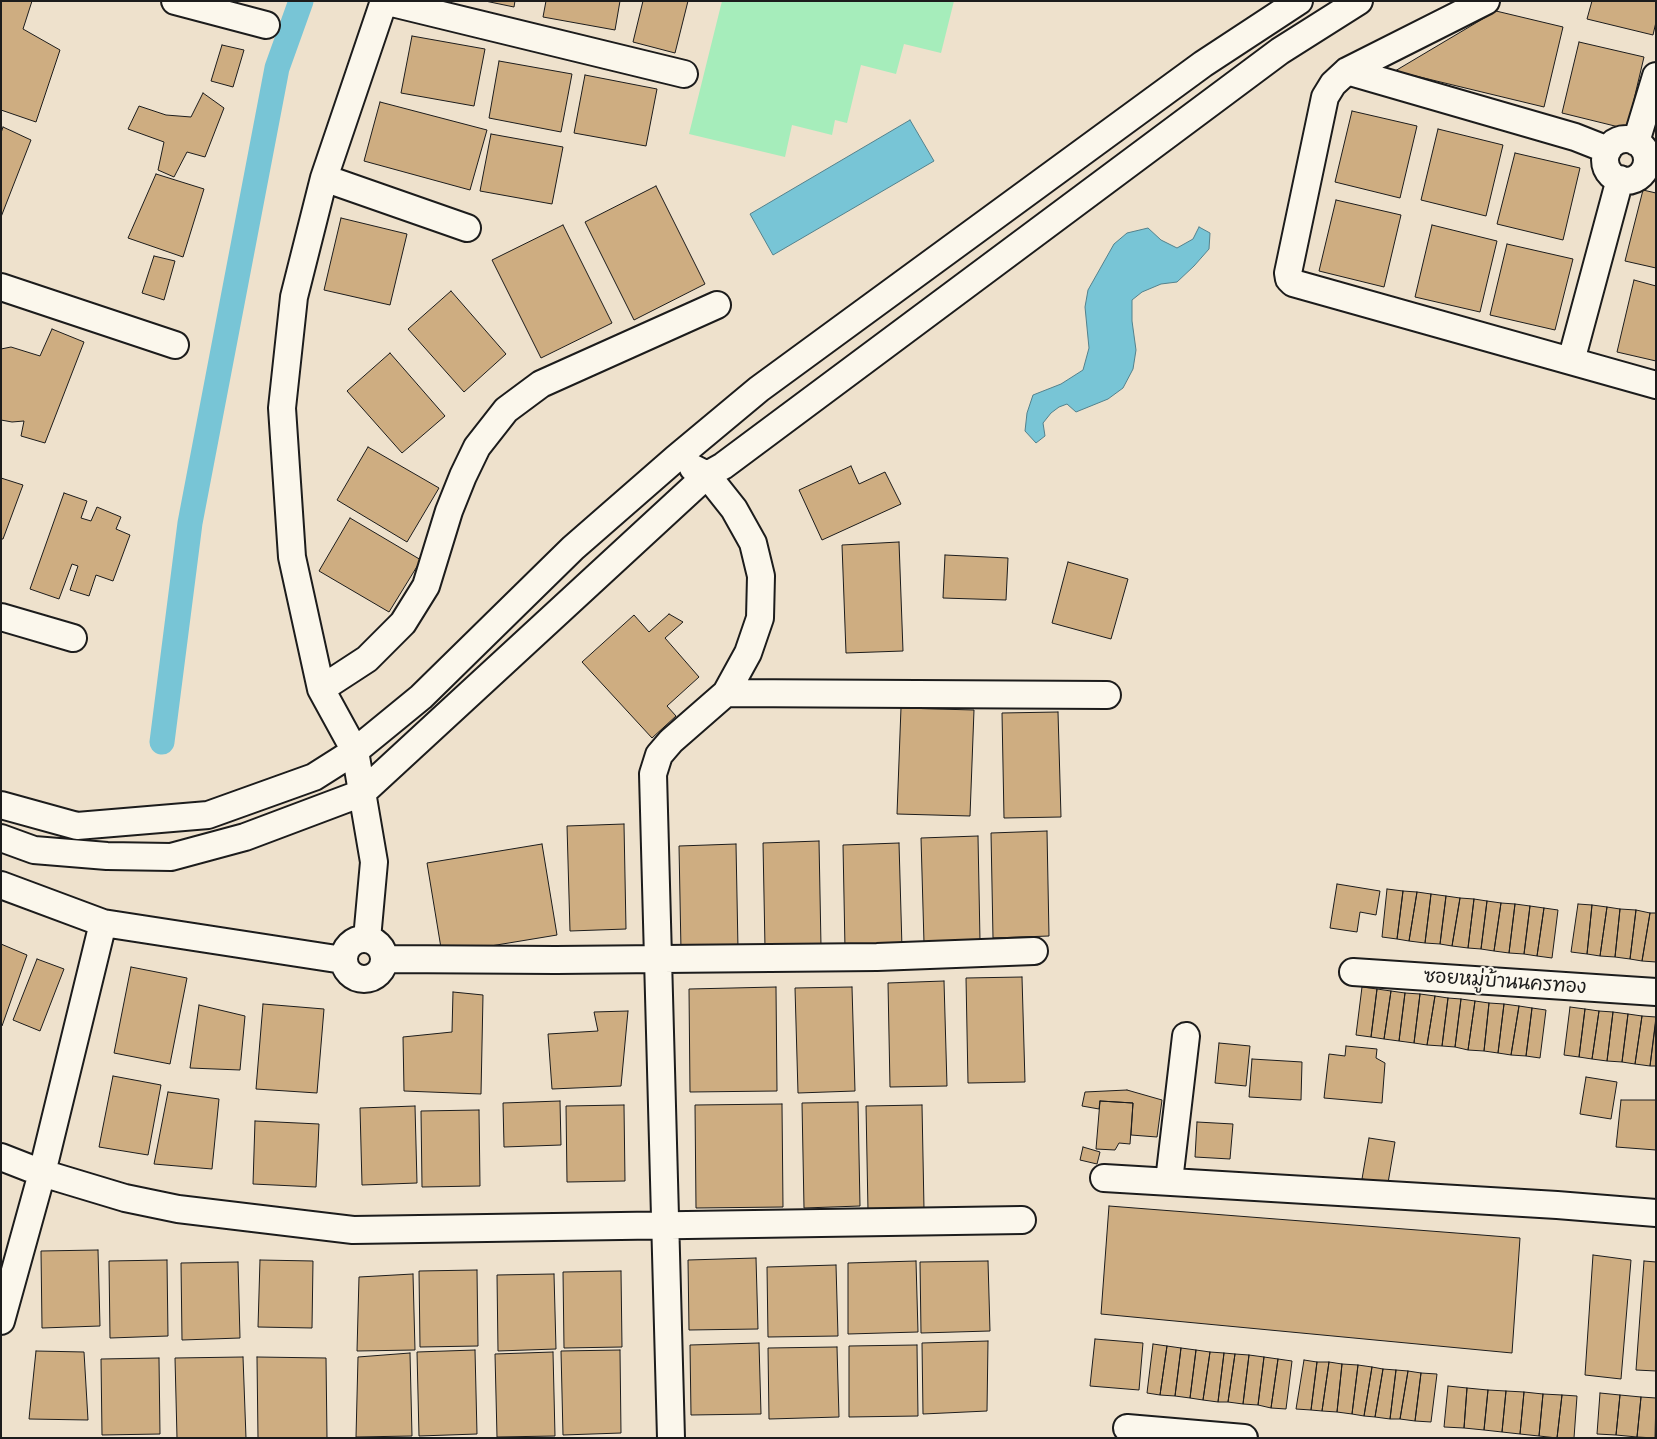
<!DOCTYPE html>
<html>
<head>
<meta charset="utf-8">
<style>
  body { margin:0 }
  #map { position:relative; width:1657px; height:1439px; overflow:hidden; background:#eee1cc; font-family:"Comic Neue",sans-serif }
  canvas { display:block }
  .frame { position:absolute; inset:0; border:2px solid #1c1c1c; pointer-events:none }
</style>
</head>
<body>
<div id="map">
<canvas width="1657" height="1439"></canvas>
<div class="frame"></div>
</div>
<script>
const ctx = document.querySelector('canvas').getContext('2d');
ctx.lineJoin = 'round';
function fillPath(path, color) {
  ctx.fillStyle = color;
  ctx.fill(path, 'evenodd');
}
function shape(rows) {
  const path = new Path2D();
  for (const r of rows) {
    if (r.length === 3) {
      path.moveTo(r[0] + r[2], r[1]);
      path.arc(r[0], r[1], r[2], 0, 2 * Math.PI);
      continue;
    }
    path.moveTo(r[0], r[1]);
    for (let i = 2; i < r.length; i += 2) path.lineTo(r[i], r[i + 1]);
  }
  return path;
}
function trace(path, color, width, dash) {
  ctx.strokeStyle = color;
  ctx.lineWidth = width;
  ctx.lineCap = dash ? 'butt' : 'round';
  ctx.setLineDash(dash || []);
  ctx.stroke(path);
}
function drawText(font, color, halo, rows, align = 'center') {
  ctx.font = font + ' "Comic Neue","Playpen Sans Thai",sans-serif';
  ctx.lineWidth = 4;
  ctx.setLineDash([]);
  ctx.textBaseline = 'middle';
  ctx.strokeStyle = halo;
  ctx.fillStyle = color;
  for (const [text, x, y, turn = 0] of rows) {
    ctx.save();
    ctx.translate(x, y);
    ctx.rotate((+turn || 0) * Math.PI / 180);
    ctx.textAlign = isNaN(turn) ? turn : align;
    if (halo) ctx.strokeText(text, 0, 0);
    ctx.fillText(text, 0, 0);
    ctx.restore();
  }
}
const green = shape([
  [722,1,954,1,941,53,904,44,896,74,861,65,847,123,835,120,832,135,792,125,785,157,689,134]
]);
const water = shape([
  [910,120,934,161,773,255,750,214,910,120],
  [1199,227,1210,233,1209,249,1194,266,1177,282,1161,284,1142,292,1132,300,1132,321,1136,350,1133,369,1123,388,1108,399,1076,412,1067,404,1059,407,1051,413,1043,423,1045,436,1036,443,1025,431,1027,413,1033,395,1061,384,1083,370,1089,348,1085,307,1088,290,1114,244,1127,233,1148,228,1161,240,1177,248,1193,239,1199,227]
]);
const canal = shape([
  [162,742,190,523,277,68,301,1]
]);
const building = shape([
  [1,1,32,1,23,29,60,50,36,122,1,110,1,1],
  [485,1,515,1,514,7,485,1],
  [546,1,620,1,615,30,543,17,546,1],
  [643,1,688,1,675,53,633,42,643,1],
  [1592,1,1656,1,1656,22,1653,35,1587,19,1592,1],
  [1496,11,1563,27,1544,107,1395,71,1496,11],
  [412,36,485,49,474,106,401,93,412,36],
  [1579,42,1644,57,1627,129,1562,113,1579,42],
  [222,45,244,50,233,87,211,81,222,45],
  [499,61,572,74,561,132,489,118,499,61],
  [585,75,657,89,646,146,574,133,585,75],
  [203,93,224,108,205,157,187,152,174,177,158,170,164,142,128,129,139,106,166,115,191,117,203,93],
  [380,102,487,130,470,190,364,161,380,102],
  [1352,111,1417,126,1400,198,1335,182,1352,111],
  [3,127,31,140,1,217,1,133,3,127],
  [1438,129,1503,145,1486,216,1421,200,1438,129],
  [491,134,563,147,552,204,480,191,491,134],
  [1515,153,1580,168,1563,240,1497,224,1515,153],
  [156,174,204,189,183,257,128,238,156,174],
  [656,186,705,284,634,320,585,222,656,186],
  [1643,190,1656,193,1656,268,1625,261,1643,190],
  [1336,200,1401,215,1384,287,1319,271,1336,200],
  [341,218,407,234,390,305,324,290,341,218],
  [563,225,612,323,541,358,492,260,563,225],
  [1432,225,1497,241,1480,312,1415,297,1432,225],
  [1507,244,1573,259,1555,330,1490,315,1507,244],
  [154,256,175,261,164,300,142,293,154,256],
  [1634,280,1656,286,1656,361,1617,352,1634,280],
  [451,291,506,354,464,392,408,329,451,291],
  [52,329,84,342,45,443,21,436,24,421,12,422,1,420,1,349,11,347,40,356,52,329],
  [390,353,445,416,402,453,347,391,390,353],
  [368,447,439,488,407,542,337,500,368,447],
  [851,466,859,484,885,472,901,504,822,540,799,490,851,466],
  [1,478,23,485,3,539,1,539,1,478],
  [64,493,87,501,81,518,91,521,97,507,121,517,116,529,130,535,113,581,96,575,89,596,70,590,78,566,72,564,59,599,30,589,64,493],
  [350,518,421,560,389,612,319,571,350,518],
  [899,542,903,651,846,653,842,545,899,542],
  [945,555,1008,558,1006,600,943,598,945,555],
  [1068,562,1128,579,1111,639,1052,623,1068,562],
  [669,614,683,622,665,638,699,677,667,706,676,716,652,738,582,662,634,615,649,632,669,614],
  [901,708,974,710,970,816,897,814,901,708],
  [1058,712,1061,817,1004,818,1002,713,1058,712],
  [624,824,626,929,570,931,567,826,624,824],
  [1047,831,1049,936,993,938,991,833,1047,831],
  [978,836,980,941,924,943,921,838,978,836],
  [819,841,821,946,765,948,763,843,819,841],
  [899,843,902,948,845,949,843,845,899,843],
  [542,844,557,935,442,954,427,863,542,844],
  [736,844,738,949,681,951,679,846,736,844],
  [1337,884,1380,891,1376,915,1360,912,1357,932,1330,928,1337,884],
  [1387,889,1403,891,1397,939,1382,937,1387,889],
  [1403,891,1417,892,1409,941,1397,939,1403,891],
  [1417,892,1431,894,1425,943,1409,941,1417,892],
  [1431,894,1446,896,1440,944,1425,943,1431,894],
  [1446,896,1460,898,1452,946,1440,944,1446,896],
  [1460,898,1474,899,1468,948,1452,946,1460,898],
  [1474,899,1487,901,1481,949,1468,948,1474,899],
  [1487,901,1501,903,1494,951,1481,949,1487,901],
  [1501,903,1515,904,1509,953,1494,951,1501,903],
  [1515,904,1530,906,1524,954,1509,953,1515,904],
  [1578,904,1592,905,1587,954,1571,952,1578,904],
  [1592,905,1607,907,1600,956,1587,954,1592,905],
  [1530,906,1544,908,1537,956,1524,954,1530,906],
  [1607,907,1620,909,1615,957,1600,956,1607,907],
  [1544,908,1558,910,1552,958,1537,956,1544,908],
  [1620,909,1636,910,1630,959,1615,957,1620,909],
  [1636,910,1650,913,1642,961,1630,959,1636,910],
  [1650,913,1656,913,1656,962,1642,961,1650,913],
  [1,944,27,955,2,1026,1,1026,1,944],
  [37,959,64,969,40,1031,13,1020,37,959],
  [131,967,187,978,170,1064,114,1053,131,967],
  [1022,977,1025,1082,968,1083,966,978,1022,977],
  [944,981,947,1086,890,1087,888,983,944,981],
  [776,987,777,1091,690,1092,689,989,776,987],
  [852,987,855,1091,798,1093,795,988,852,987],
  [1362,987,1377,989,1371,1037,1356,1035,1362,987],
  [1377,989,1391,991,1384,1039,1371,1037,1377,989],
  [1391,991,1405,993,1399,1041,1384,1039,1391,991],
  [453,992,483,995,481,1094,404,1091,403,1037,452,1032,453,992],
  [1405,993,1420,994,1414,1043,1399,1041,1405,993],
  [1420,994,1435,996,1427,1045,1414,1043,1420,994],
  [1435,996,1448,998,1442,1046,1427,1045,1435,996],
  [1448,998,1461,999,1455,1047,1442,1046,1448,998],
  [1461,999,1475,1001,1468,1050,1455,1047,1461,999],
  [1475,1001,1489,1003,1484,1051,1468,1050,1475,1001],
  [1489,1003,1504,1004,1498,1053,1484,1051,1489,1003],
  [263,1004,324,1009,317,1093,256,1089,263,1004],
  [1504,1004,1519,1006,1511,1055,1498,1053,1504,1004],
  [199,1005,245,1016,240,1070,190,1068,199,1005],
  [1519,1006,1532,1008,1526,1056,1511,1055,1519,1006],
  [1570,1007,1585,1009,1579,1057,1564,1055,1570,1007],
  [1532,1008,1546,1010,1540,1058,1526,1056,1532,1008],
  [1585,1009,1599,1011,1592,1059,1579,1057,1585,1009],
  [628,1011,621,1086,552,1089,548,1034,598,1031,594,1012,628,1011],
  [1599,1011,1613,1012,1607,1061,1592,1059,1599,1011],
  [1613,1012,1628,1014,1622,1062,1607,1061,1613,1012],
  [1628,1014,1642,1016,1635,1064,1622,1062,1628,1014],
  [1642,1016,1656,1017,1650,1066,1635,1064,1642,1016],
  [1656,1020,1656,1066,1650,1066,1656,1020],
  [1219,1043,1250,1046,1246,1086,1215,1083,1219,1043],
  [1346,1046,1377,1049,1376,1058,1385,1063,1382,1103,1324,1098,1329,1054,1345,1056,1346,1046],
  [1252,1059,1302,1062,1301,1100,1249,1097,1252,1059],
  [113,1076,161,1085,148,1155,99,1147,113,1076],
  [1586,1077,1617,1082,1611,1119,1580,1114,1586,1077],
  [1127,1090,1162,1100,1157,1137,1131,1135,1133,1103,1100,1101,1099,1109,1082,1106,1085,1092,1127,1090],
  [168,1092,219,1099,212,1169,154,1164,168,1092],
  [1621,1100,1656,1100,1656,1150,1616,1147,1621,1100],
  [560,1101,561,1145,504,1147,503,1103,560,1101],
  [1100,1101,1133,1103,1130,1144,1119,1143,1115,1150,1096,1149,1100,1101],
  [858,1102,860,1206,804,1208,802,1103,858,1102],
  [782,1104,783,1207,696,1208,695,1105,782,1104],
  [624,1105,625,1181,567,1182,566,1106,624,1105],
  [922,1105,924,1209,868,1211,866,1106,922,1105],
  [415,1106,417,1183,362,1185,360,1108,415,1106],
  [479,1110,480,1186,422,1187,421,1111,479,1110],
  [255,1121,319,1124,316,1187,253,1184,255,1121],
  [1197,1122,1233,1124,1230,1159,1195,1157,1197,1122],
  [1369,1138,1395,1142,1388,1183,1362,1179,1369,1138],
  [1083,1147,1100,1152,1097,1164,1080,1160,1083,1147],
  [1109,1206,1520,1238,1512,1353,1101,1314,1109,1206],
  [98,1250,100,1326,42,1328,41,1251,98,1250],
  [1593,1255,1631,1260,1621,1379,1585,1375,1593,1255],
  [756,1258,758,1329,689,1330,688,1260,756,1258],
  [167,1260,168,1336,110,1338,109,1261,167,1260],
  [260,1260,313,1261,312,1328,258,1327,260,1260],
  [916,1261,918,1332,848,1334,848,1263,916,1261],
  [988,1261,990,1331,921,1333,920,1262,988,1261],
  [1644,1261,1656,1262,1656,1371,1636,1370,1644,1261],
  [238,1262,240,1338,182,1340,181,1263,238,1262],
  [836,1265,838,1336,768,1337,767,1267,836,1265],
  [477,1270,478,1346,420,1347,419,1271,477,1270],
  [621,1271,622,1347,564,1348,563,1272,621,1271],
  [413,1274,415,1350,357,1351,359,1277,413,1274],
  [554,1274,556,1349,498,1351,497,1275,554,1274],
  [1095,1339,1143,1343,1139,1390,1090,1386,1095,1339],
  [988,1341,987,1411,923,1414,922,1343,988,1341],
  [759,1343,761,1414,691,1415,690,1345,759,1343],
  [1153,1344,1167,1346,1160,1395,1147,1393,1153,1344],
  [917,1345,918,1416,849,1417,849,1346,917,1345],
  [1167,1346,1181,1348,1175,1396,1160,1395,1167,1346],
  [837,1347,839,1417,769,1419,768,1348,837,1347],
  [1181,1348,1196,1350,1190,1398,1175,1396,1181,1348],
  [475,1350,477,1434,419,1436,417,1352,475,1350],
  [620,1350,621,1433,563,1435,561,1351,620,1350],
  [1196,1350,1210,1352,1203,1400,1190,1398,1196,1350],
  [36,1351,84,1352,88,1420,29,1419,36,1351],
  [553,1352,555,1436,497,1437,495,1354,553,1352],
  [1210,1352,1224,1353,1218,1402,1203,1400,1210,1352],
  [410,1353,412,1436,356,1437,358,1357,410,1353],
  [1224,1353,1235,1354,1228,1402,1218,1402,1224,1353],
  [1235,1354,1249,1355,1243,1404,1228,1402,1235,1354],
  [1249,1355,1264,1357,1258,1405,1243,1404,1249,1355],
  [243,1357,246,1438,177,1438,175,1358,243,1357],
  [257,1357,326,1358,327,1438,258,1438,257,1357],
  [1264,1357,1278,1359,1271,1408,1258,1405,1264,1357],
  [159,1358,160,1434,102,1435,101,1359,159,1358],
  [1278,1359,1292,1361,1286,1409,1271,1408,1278,1359],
  [1304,1360,1317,1362,1311,1410,1296,1409,1304,1360],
  [1317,1362,1329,1362,1322,1411,1311,1410,1317,1362],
  [1329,1362,1342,1364,1337,1412,1322,1411,1329,1362],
  [1342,1364,1358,1365,1352,1414,1337,1412,1342,1364],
  [1358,1365,1372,1367,1364,1416,1352,1414,1358,1365],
  [1372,1367,1383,1369,1375,1417,1364,1416,1372,1367],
  [1383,1369,1396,1370,1390,1419,1375,1417,1383,1369],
  [1396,1370,1408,1371,1400,1419,1390,1419,1396,1370],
  [1408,1371,1421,1373,1415,1421,1400,1419,1408,1371],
  [1421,1373,1437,1374,1431,1422,1415,1421,1421,1373],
  [1448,1386,1467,1388,1464,1428,1444,1427,1448,1386],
  [1467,1388,1488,1390,1484,1430,1464,1428,1467,1388],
  [1488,1390,1506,1391,1502,1432,1484,1430,1488,1390],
  [1506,1391,1524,1392,1520,1434,1502,1432,1506,1391],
  [1524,1392,1543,1394,1539,1436,1520,1434,1524,1392],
  [1600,1393,1620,1395,1616,1435,1597,1434,1600,1393],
  [1543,1394,1562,1395,1557,1438,1539,1436,1543,1394],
  [1562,1395,1577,1396,1574,1438,1557,1438,1562,1395],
  [1620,1395,1641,1397,1637,1437,1616,1435,1620,1395],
  [1641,1397,1656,1398,1655,1438,1637,1437,1641,1397]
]);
const street = shape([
  [175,1,266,25],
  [384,1,684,74],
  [1486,1,1347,71,1333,84,1325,97,1288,273,1289,279,1293,283,1656,385],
  [1347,71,1575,137,1608,150],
  [1626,160,21],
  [1636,142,1656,76],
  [324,178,467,228],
  [1,287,175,345],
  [1571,361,1620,179],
  [1,617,73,638],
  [321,689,367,659,403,623,426,586,449,511,463,476,477,447,506,410,541,384,717,305],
  [726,693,1107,695],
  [1,805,77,826,208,815,314,777,355,751,421,697,573,548,675,459,759,389,1203,64,1299,1],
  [1,838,34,850,107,856,171,857,245,837,362,793,707,475,723,466,1280,51,1359,1],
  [1,885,103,923,343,960],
  [367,939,374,862,355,751,321,689,292,557,282,408,294,297,324,178,384,1],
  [364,959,20],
  [384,959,556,960,877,957,1034,951],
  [1353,972,1656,992],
  [1,1157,42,1173,125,1198,178,1209,353,1230,1022,1220],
  [1104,1178,1557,1205,1656,1213],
  [1169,1181,1186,1036],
  [1,1321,42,1173,103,923],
  [1127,1428,1244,1438],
  [671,1438,653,774,659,755,671,741,726,693,748,653,760,618,761,576,753,543,734,509,707,475,693,468]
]);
const streetNames = [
  ["ซอยหมู่บ้านนครทอง",1505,982,4]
];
fillPath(green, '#a6edbb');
fillPath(water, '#78c5d6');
trace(water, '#53818c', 1);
trace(canal, '#78c5d6', 25);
fillPath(building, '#cead81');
trace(building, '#1c1c1c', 1);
trace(street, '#1c1c1c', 30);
trace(street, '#fbf7ec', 26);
drawText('19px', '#1c1c1c', '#fbf7ec', streetNames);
</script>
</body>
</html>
